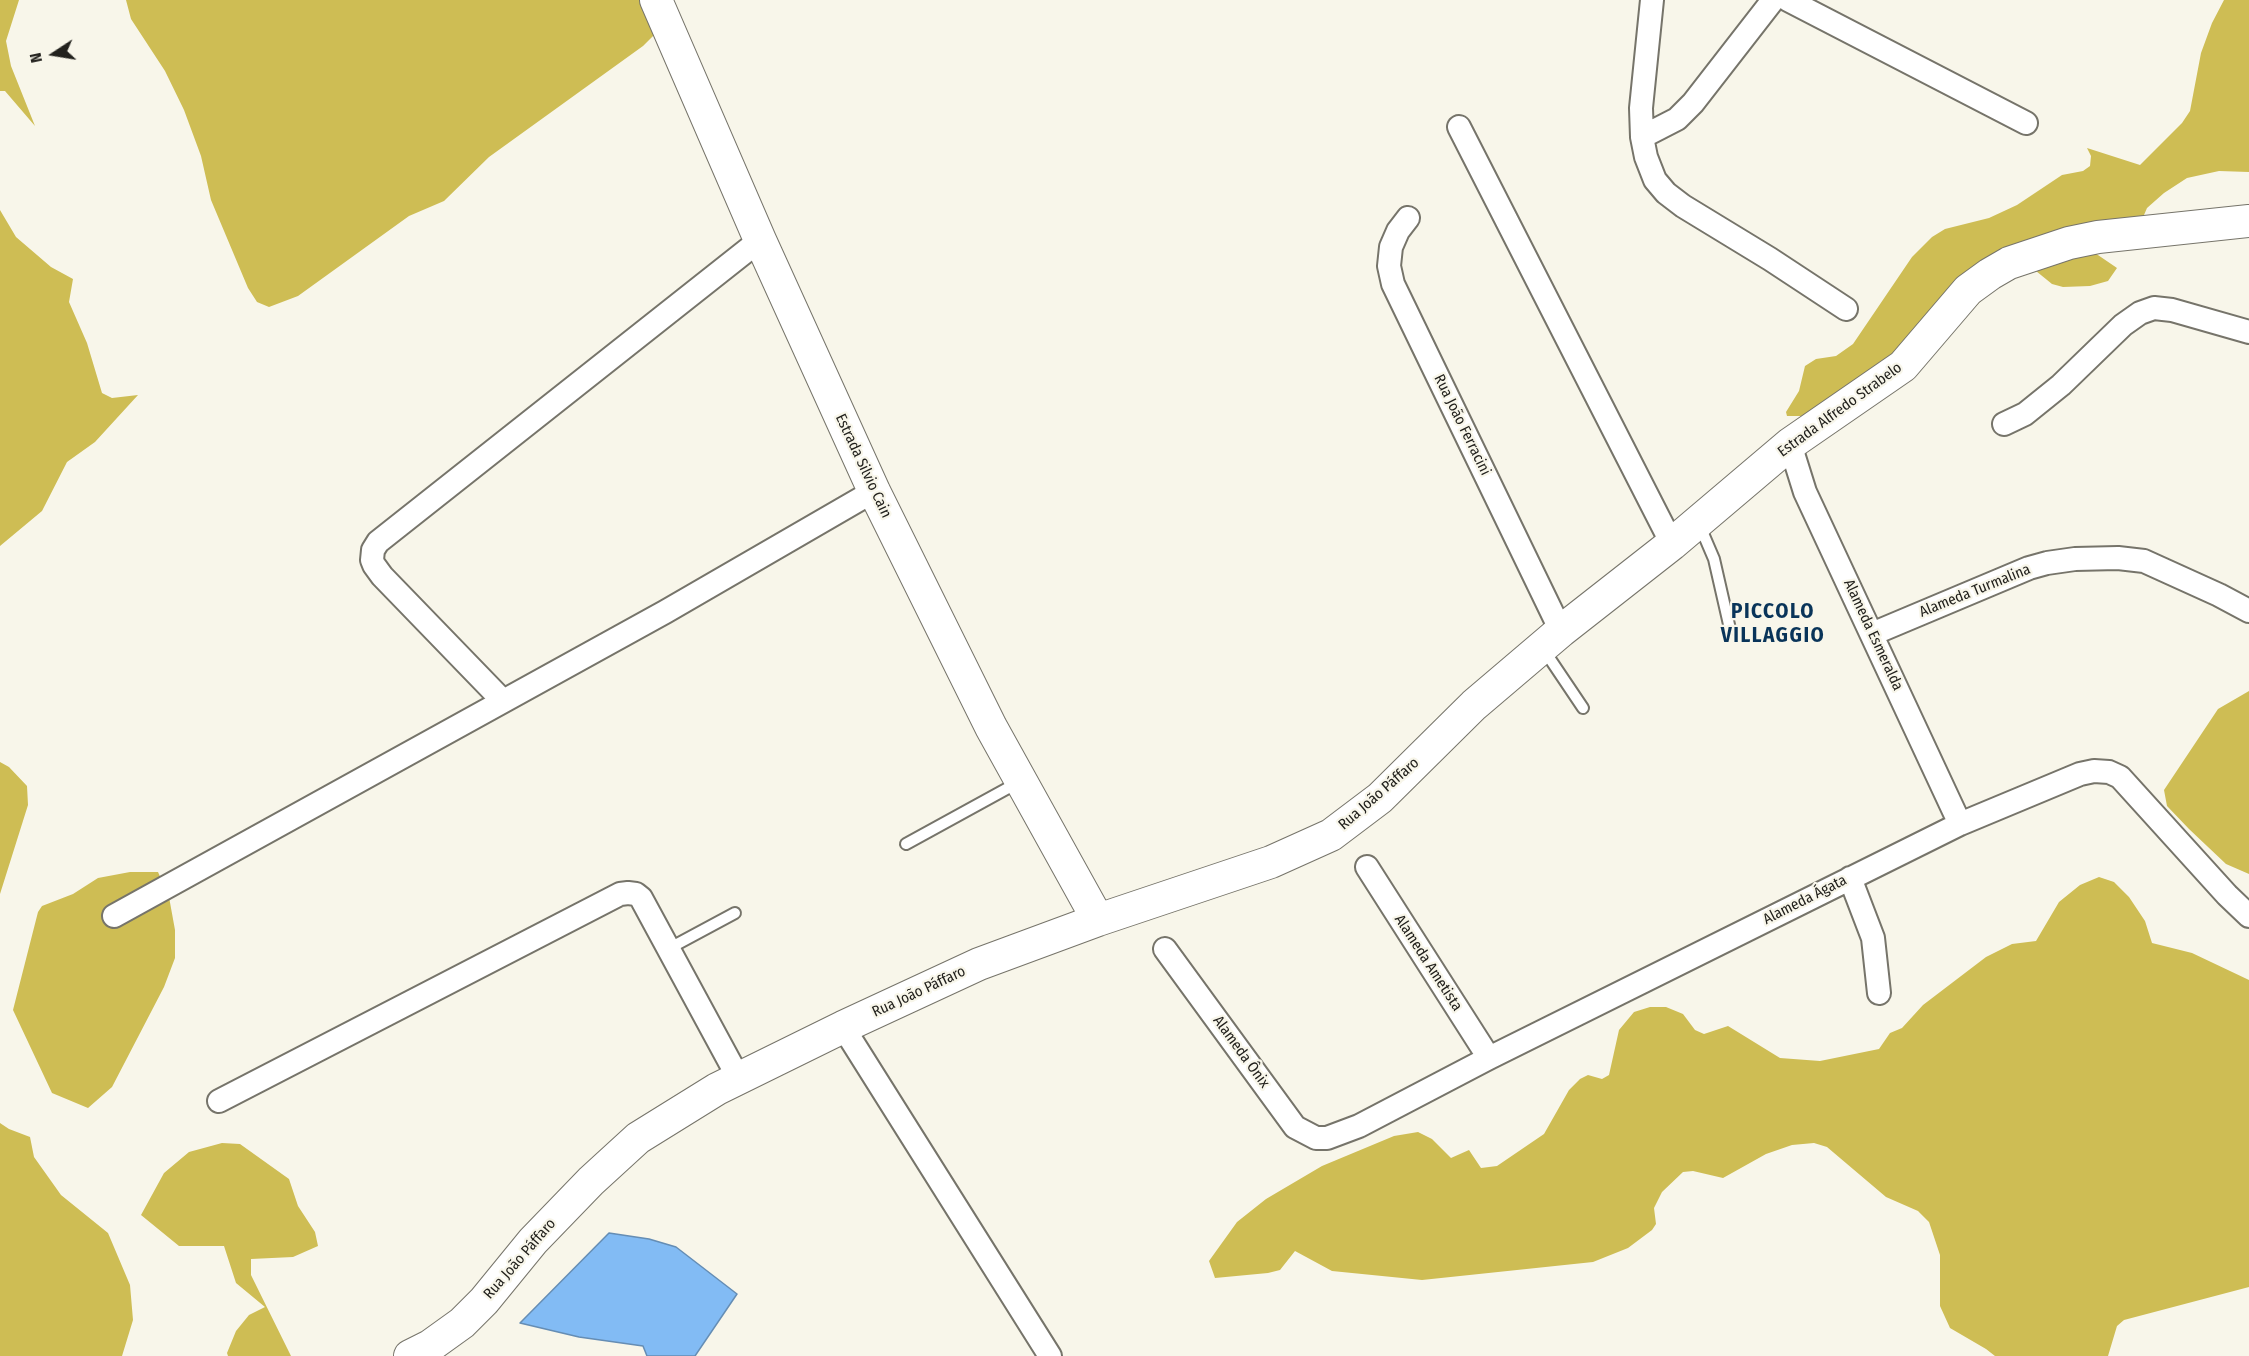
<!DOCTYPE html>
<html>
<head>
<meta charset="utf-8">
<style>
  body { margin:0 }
  #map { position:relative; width:2249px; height:1356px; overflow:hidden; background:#f8f6ea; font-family:"Fira Sans Condensed",sans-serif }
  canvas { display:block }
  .north { position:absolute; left:24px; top:24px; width:60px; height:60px; -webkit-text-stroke:4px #f8f6ea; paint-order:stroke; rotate:258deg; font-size:16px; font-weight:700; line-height:24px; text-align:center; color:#22211d }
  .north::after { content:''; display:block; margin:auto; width:21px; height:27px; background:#22211d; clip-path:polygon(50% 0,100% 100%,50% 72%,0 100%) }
</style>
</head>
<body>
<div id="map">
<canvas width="2249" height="1356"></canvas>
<div class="north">N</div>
</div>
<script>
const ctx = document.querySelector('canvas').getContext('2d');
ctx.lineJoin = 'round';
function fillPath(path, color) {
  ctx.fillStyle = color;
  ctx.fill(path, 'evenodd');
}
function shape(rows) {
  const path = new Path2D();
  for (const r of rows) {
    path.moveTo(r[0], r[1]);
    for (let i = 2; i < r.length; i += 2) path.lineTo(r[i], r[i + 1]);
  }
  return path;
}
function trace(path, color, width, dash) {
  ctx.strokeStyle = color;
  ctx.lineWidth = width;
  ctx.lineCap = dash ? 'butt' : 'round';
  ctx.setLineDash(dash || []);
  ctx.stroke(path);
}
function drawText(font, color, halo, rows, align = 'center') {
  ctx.font = font + ' "Fira Sans Condensed",sans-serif';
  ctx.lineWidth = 4.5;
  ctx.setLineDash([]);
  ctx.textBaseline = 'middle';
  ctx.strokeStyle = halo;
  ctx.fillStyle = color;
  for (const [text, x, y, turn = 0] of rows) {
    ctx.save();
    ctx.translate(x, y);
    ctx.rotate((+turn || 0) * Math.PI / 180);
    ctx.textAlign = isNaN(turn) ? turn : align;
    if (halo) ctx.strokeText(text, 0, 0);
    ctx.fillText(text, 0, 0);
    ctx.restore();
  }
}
const forest = shape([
  [0,0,19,0,6,41,11,66,35,126,5,91,0,91],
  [126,0,653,0,658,20,654,35,643,46,489,157,444,201,409,216,298,296,269,307,257,302,248,288,211,200,201,156,184,110,165,71,131,19],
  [2224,0,2249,0,2249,172,2219,171,2187,178,2164,193,2147,208,2144,215,2171,218,2095,253,2117,268,2108,281,2090,286,2063,287,2052,284,2036,271,2016,275,1991,290,1951,333,1805,416,1787,416,1786,412,1799,391,1805,366,1816,359,1836,356,1853,344,1912,257,1932,237,1945,229,1989,218,2017,205,2062,175,2083,171,2090,166,2091,156,2087,148,2140,165,2182,123,2190,111,2201,53,2212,23],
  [0,210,16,237,51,267,73,279,69,302,87,343,102,393,112,398,138,395,95,442,67,462,42,511,0,546],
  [2249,691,2249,874,2226,864,2189,829,2167,806,2164,790,2218,709],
  [0,762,9,767,27,786,28,805,0,894],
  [130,872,158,872,169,897,175,930,175,958,164,987,112,1087,88,1108,52,1093,13,1010,38,912,42,906,73,894,98,878],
  [2099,877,2114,882,2129,897,2145,921,2152,943,2192,953,2249,980,2249,1287,2124,1320,2117,1326,2108,1356,1995,1356,1986,1349,1950,1328,1940,1306,1940,1255,1929,1222,1918,1211,1886,1197,1827,1147,1814,1143,1792,1145,1766,1154,1723,1178,1693,1171,1683,1172,1662,1192,1654,1208,1656,1224,1652,1230,1628,1248,1593,1262,1422,1280,1332,1271,1295,1251,1280,1270,1268,1273,1215,1278,1209,1261,1237,1222,1266,1199,1322,1166,1394,1136,1418,1132,1432,1139,1451,1158,1469,1150,1481,1168,1497,1166,1544,1134,1569,1090,1580,1079,1588,1075,1602,1079,1609,1075,1619,1030,1634,1012,1650,1007,1666,1007,1683,1014,1695,1030,1704,1034,1728,1026,1780,1058,1820,1061,1879,1049,1890,1033,1902,1028,1923,1005,1986,957,2012,944,2036,941,2059,902,2080,885],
  [0,1123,9,1129,30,1137,34,1157,61,1195,108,1233,130,1285,133,1320,122,1356,0,1356],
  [222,1143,240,1144,289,1179,298,1206,315,1232,318,1246,293,1257,251,1259,251,1275,291,1356,228,1356,227,1353,236,1331,249,1315,265,1307,236,1283,224,1246,179,1246,141,1215,164,1173,189,1152]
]);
const water = shape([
  [609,1233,649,1239,676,1247,737,1294,695,1356,647,1356,643,1346,579,1337,520,1323,609,1233]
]);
const lane = shape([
  [1699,524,1714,559,1730,629],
  [1544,650,1583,708],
  [906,844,1019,782],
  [668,949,735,913]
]);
const street = shape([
  [1652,0,1641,108,1642,137,1646,157,1655,180,1666,193,1683,206,1770,259,1846,309],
  [1788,0,2026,123],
  [1459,127,1672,544],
  [1642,137,1677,119,1693,103,1773,0],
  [1408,218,1398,231,1391,247,1389,266,1393,284,1561,631],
  [2004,424,2025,414,2061,385,2123,325,2140,313,2154,308,2172,310,2249,332],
  [1790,444,1805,492,1960,824],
  [1872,634,2029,568,2047,563,2075,559,2118,558,2144,561,2219,595,2249,611],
  [503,701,382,576,374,565,372,560,373,550,378,542,760,240],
  [1367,867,1489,1058],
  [1850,878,1873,938,1879,993],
  [114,916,665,612,874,491],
  [1165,949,1295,1127,1316,1138,1327,1138,1359,1126,1489,1058,1960,824,2080,774,2094,771,2109,772,2120,777,2227,895,2249,916],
  [843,1027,1050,1356],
  [219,1101,620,894,628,893,636,894,641,898,739,1079]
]);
const secondary = shape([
  [656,0,760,240,874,491,991,727,1098,920],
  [410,1356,430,1346,462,1323,484,1301,533,1241,591,1181,638,1138,717,1089,843,1027,979,964,1098,920,1271,862,1331,835,1380,798,1474,705,1561,631,1672,544,1790,444,1903,366,1968,290,1990,274,2009,263,2069,243,2098,237,2249,221]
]);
const streetNames = [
  ["Estrada Alfredo Strabelo",1840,410,-36],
  ["Rua João Ferracini",1462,425,64],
  ["Estrada Silvio Cain",863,466,65],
  ["Alameda Turmalina",1975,591,-22],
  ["Alameda Esmeralda",1873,635,65],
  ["Rua João Páffaro",1379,794,-41],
  ["Alameda Ágata",1805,900,-27],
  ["Alameda Ametista",1428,963,57],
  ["Rua João Páffaro",919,992,-25],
  ["Alameda Ônix",1241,1052,54],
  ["Rua João Páffaro",520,1259,-49]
];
const districtNames = [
  ["PICCOLO",1773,612],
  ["VILLAGGIO",1773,636]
];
fillPath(forest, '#cebd54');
fillPath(water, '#82bbf4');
trace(water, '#658db4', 1.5);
trace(lane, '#76746a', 14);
trace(street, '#76746a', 26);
trace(secondary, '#76746a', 34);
trace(lane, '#fff', 10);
trace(street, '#fff', 22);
trace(secondary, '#fff', 32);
drawText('15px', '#22211d', '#f8f6ea', streetNames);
ctx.letterSpacing = '1.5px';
drawText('bold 21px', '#093459', '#f8f6ea', districtNames);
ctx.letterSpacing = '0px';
</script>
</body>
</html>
